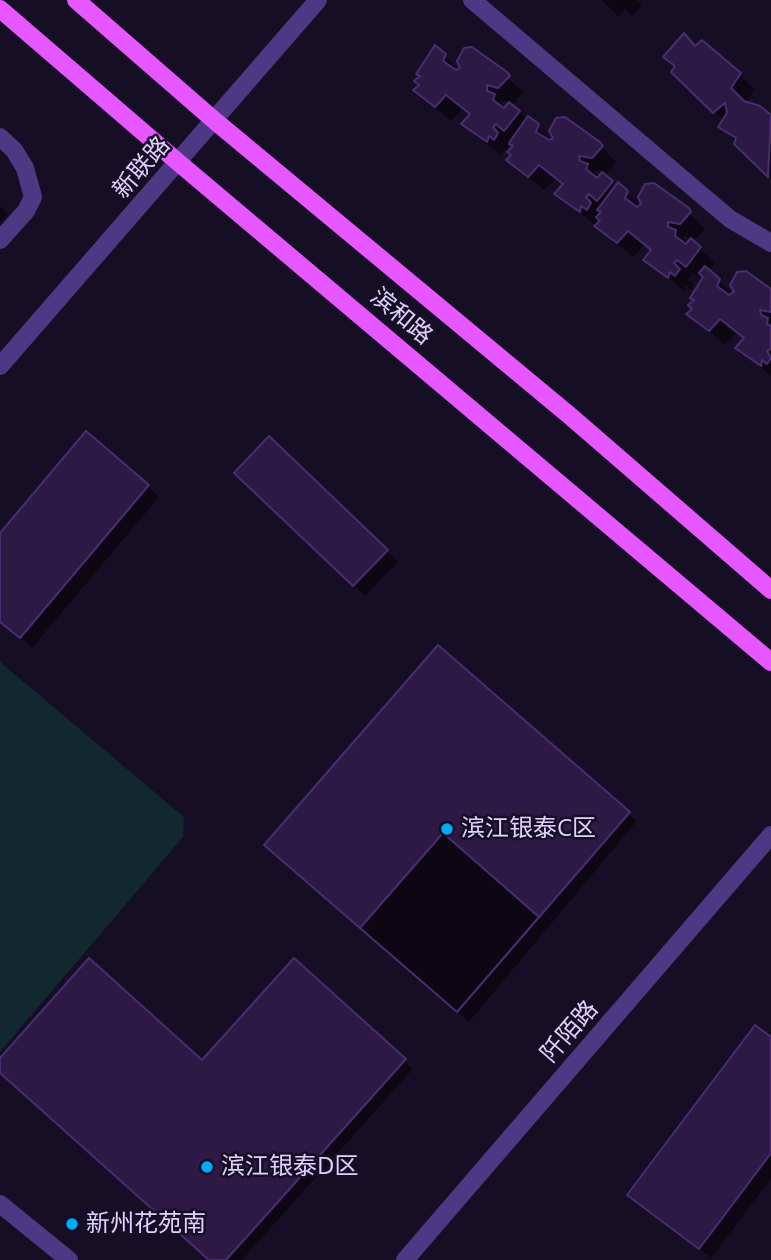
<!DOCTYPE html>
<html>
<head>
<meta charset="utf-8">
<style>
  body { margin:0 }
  canvas { display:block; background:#160e24 }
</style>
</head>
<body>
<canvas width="771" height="1260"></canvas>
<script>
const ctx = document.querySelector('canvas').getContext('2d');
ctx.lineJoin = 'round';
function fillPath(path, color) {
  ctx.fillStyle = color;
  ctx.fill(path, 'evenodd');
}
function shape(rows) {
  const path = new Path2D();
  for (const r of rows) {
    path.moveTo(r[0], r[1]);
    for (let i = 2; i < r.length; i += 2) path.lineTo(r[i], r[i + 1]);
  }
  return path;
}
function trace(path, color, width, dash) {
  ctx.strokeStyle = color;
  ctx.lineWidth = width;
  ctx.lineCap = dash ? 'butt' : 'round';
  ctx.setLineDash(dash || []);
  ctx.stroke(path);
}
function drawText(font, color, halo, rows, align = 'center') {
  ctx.font = font + ' "Open Sans","Noto Sans SC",sans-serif';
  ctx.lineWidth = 5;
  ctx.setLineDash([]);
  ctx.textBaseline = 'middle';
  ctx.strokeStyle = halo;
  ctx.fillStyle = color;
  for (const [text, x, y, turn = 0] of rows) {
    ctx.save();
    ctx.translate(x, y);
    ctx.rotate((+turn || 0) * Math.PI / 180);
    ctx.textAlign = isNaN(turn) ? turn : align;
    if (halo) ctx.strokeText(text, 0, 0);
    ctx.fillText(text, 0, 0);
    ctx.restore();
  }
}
const green = shape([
  [0,662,184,817,183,837,0,1052]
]);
const shadow = shape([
  [601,0,637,0,642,5,632,16,625,9,619,17],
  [696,48,740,75,755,90,746,103,759,107,771,118,771,178,721,127,724,121,673,72,676,68,665,57],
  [472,49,524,92,514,103,501,100,506,108,519,112,552,140,602,147,616,162,607,172,594,170,594,173,626,192,641,206,653,185,690,214,705,229,696,239,683,236,683,239,688,244,691,241,715,263,709,272,733,294,771,293,771,376,738,349,745,340,736,333,725,345,689,314,694,309,695,301,692,298,703,281,693,274,688,279,694,285,691,290,685,285,684,291,645,260,652,252,644,245,633,257,596,226,601,222,597,219,595,225,557,194,564,186,555,179,544,190,508,160,513,155,504,149,502,155,479,139,464,124,471,116,462,109,451,121,415,90,445,56,459,70],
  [514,135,516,137,509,146,507,143],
  [0,206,8,214,0,223],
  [269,438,398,562,365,596,237,473],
  [148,486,159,497,32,648,0,621,0,535],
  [438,647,637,821,469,1022,275,853],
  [294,961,413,1069,242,1260,211,1260,0,1071,0,1060,202,1063],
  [771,1039,771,1178,711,1258,630,1195]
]);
const building = shape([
  [684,33,695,46,702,40,741,73,731,88,744,101,760,106,771,115,768,177,734,144,736,138,718,127,727,113,725,103,713,113,671,72,675,66,663,57,684,33],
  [435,45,446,54,443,61,456,70,460,68,457,61,464,48,472,47,507,72,510,76,498,88,487,85,487,91,495,94,493,100,504,108,509,102,520,111,504,131,496,124,493,127,498,133,494,140,489,136,487,142,461,124,470,114,446,95,435,107,413,90,419,85,414,81,420,76,416,74,435,45],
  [528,116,539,124,536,132,549,140,553,138,549,131,556,118,565,117,600,142,603,146,592,158,579,156,580,161,588,164,586,169,597,178,602,172,613,181,597,201,589,194,586,197,591,203,587,210,581,206,580,212,554,194,563,184,539,165,528,177,506,160,511,155,507,152,513,146,509,144,511,140,528,116],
  [618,182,628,191,625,198,637,207,641,204,638,197,645,184,654,183,689,208,691,212,680,224,668,222,668,227,676,230,675,236,686,244,691,238,701,247,686,267,677,260,674,263,680,269,675,276,670,272,668,278,643,260,651,250,628,231,617,243,594,226,600,221,596,217,601,212,597,210,618,182],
  [705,266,720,279,717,286,729,295,734,292,730,285,737,272,746,271,771,289,771,312,760,310,761,315,768,318,767,324,771,326,771,349,767,351,771,358,767,364,762,360,761,366,735,348,744,338,720,319,709,331,686,314,692,309,688,305,694,300,690,298,703,277,699,273,705,266],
  [86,431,149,485,20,638,0,622,0,533,86,431],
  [269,436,388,550,353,586,234,473,269,436],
  [438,645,630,812,457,1012,264,845,438,645],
  [443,833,539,917,457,1012,360,928,443,833],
  [89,958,202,1060,294,958,406,1059,226,1260,209,1260,0,1073,0,1058,89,958],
  [755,1025,771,1037,771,1153,699,1249,627,1195,755,1025]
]);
const minor = shape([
  [472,0,730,219,771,243],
  [0,137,14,150,25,168,33,197,26,211,0,240],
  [0,366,318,0],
  [0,1204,69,1260],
  [405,1260,771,835]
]);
const major = shape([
  [76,0,215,121,569,415,771,590],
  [0,9,179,163,771,662]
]);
const markers = [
  [447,829,7,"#00aafb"],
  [207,1167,7,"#00aafb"],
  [72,1224,7,"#00aafb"]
];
const streetNames = [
  ["新联路",142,168,-49],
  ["滨和路",401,317,40],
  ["阡陌路",570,1032,-49]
];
const poiNames = [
  ["滨江银泰C区",461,829],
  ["滨江银泰D区",221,1167],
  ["新州花苑南",86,1224]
];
fillPath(green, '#11282e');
fillPath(shadow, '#0007');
fillPath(building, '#2c1a45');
trace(building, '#492c71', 2);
trace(minor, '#4c3883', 18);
trace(major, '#e657ff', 18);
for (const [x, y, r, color] of markers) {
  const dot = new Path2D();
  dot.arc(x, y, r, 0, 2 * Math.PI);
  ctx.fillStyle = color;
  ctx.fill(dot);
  trace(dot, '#160e24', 2.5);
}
drawText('24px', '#e0d0ff', '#160e24', streetNames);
drawText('24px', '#e0d0ff', '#160e24', poiNames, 'left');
</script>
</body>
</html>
